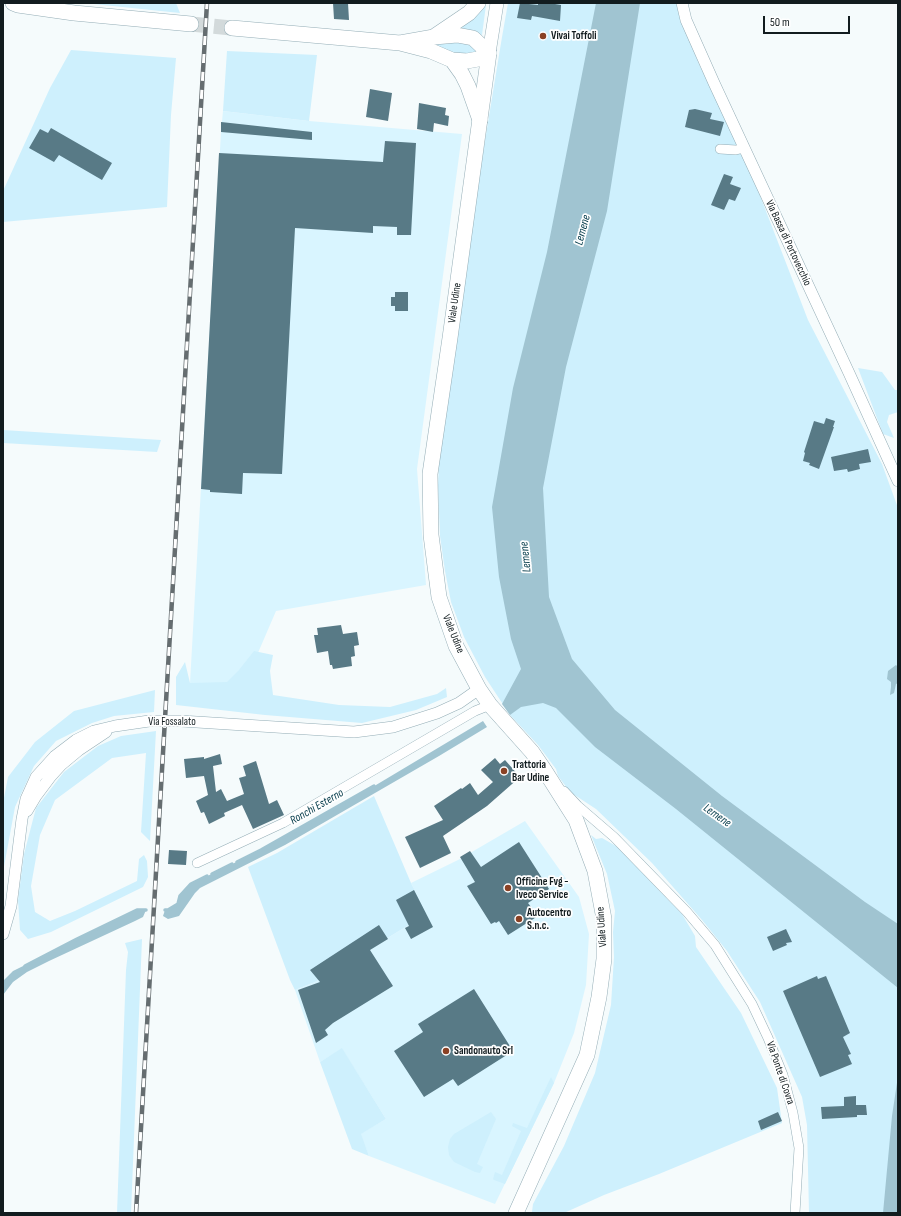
<!DOCTYPE html>
<html>
<head>
<meta charset="utf-8">
<style>
  body { margin:0 }
  #map { position:relative; width:901px; height:1216px; overflow:hidden; background:#f5fbfc; font-family:"Sofia Sans Condensed",sans-serif }
  canvas { display:block }
  .frame { position:absolute; inset:0; border:4px solid #121c1f; pointer-events:none }
  .scale { position:absolute; left:763px; top:16px; width:87px; height:18px; box-sizing:border-box; border:2px solid #121c1f; border-top:0; padding-left:5px; font-size:12px; line-height:14px; white-space:nowrap; color:#121c1f; -webkit-text-stroke:3px #fff; paint-order:stroke }
</style>
</head>
<body>
<div id="map">
<canvas width="901" height="1216"></canvas>
<div class="frame"></div>
<div class="scale">50 m</div>
</div>
<script>
const ctx = document.querySelector('canvas').getContext('2d');
ctx.lineJoin = 'round';
function fillPath(path, color) {
  ctx.fillStyle = color;
  ctx.fill(path, 'evenodd');
}
function shape(rows) {
  const path = new Path2D();
  for (const r of rows) {
    path.moveTo(r[0], r[1]);
    for (let i = 2; i < r.length; i += 2) path.lineTo(r[i], r[i + 1]);
  }
  return path;
}
function trace(path, color, width, dash) {
  ctx.strokeStyle = color;
  ctx.lineWidth = width;
  ctx.lineCap = dash ? 'butt' : 'round';
  ctx.setLineDash(dash || []);
  ctx.stroke(path);
}
function drawText(font, color, halo, rows, align = 'center') {
  ctx.font = font + ' "Sofia Sans Condensed",sans-serif';
  ctx.lineWidth = 3.5;
  ctx.setLineDash([]);
  ctx.textBaseline = 'middle';
  ctx.strokeStyle = halo;
  ctx.fillStyle = color;
  for (const [text, x, y, turn = 0] of rows) {
    ctx.save();
    ctx.translate(x, y);
    ctx.rotate((+turn || 0) * Math.PI / 180);
    ctx.textAlign = isNaN(turn) ? turn : align;
    if (halo) ctx.strokeText(text, 0, 0);
    ctx.fillText(text, 0, 0);
    ctx.restore();
  }
}
const built = shape([
  [223,111,309,121,462,134,417,469,426,585,276,611,242,690,190,683,221,132],
  [525,821,579,897,589,934,586,985,574,1033,554,1083,495,1204,369,1156,360,1134,386,1119,342,1049,320,1062,295,990,315,982,427,914,411,883,458,860]
]);
const green = shape([
  [84,3,176,3,180,13],
  [508,3,678,3,681,20,699,64,754,180,808,320,882,464,898,508,898,1213,809,1213,807,1125,802,1097,760,1002,727,951,702,920,652,863,596,809,570,792,558,776,556,769,538,745,510,715,485,677,464,637,451,602,445,571,440,536,438,485,439,463,480,171,502,37],
  [486,5,482,35,472,31,459,29,469,22],
  [463,41,479,49,474,53,458,55,436,46,437,43],
  [71,50,176,58,171,115,167,207,3,222,3,191,50,88],
  [227,51,317,55,309,121,223,111],
  [858,368,882,372,895,390,898,390,898,412,889,415,887,422,894,438,883,434],
  [3,430,161,440,157,452,3,443],
  [254,651,273,655,270,671,273,695,339,705,390,707,437,694,446,688,447,697,416,710,362,723,265,715,176,705,176,677,185,662,190,683,227,682,239,670],
  [155,690,154,712,114,716,92,723,56,741,34,766,15,807,3,872,3,803,8,777,35,742,74,711],
  [156,731,150,841,141,832,146,753,112,758,55,800,40,835,31,886,35,912,50,921,75,911,137,881,139,859,144,855,147,861,148,877,143,887,51,932,28,939,20,930,18,900,24,854,36,808,64,772,98,746,121,736],
  [374,796,411,883,427,914,315,982,295,990,290,980,248,867,277,853],
  [591,835,596,839,602,838,623,850,648,879,682,914,695,936,696,947,741,1013,777,1088,782,1123,659,1174,604,1195,564,1213,533,1213,532,1212,533,1204,564,1146,595,1073,611,1005,614,957,613,932,615,911,607,874],
  [142,939,131,1213,117,1213,126,970,128,952,125,943],
  [342,1048,386,1119,361,1134,369,1156,352,1149,320,1062],
  [551,1077,554,1083,505,1184,494,1180,493,1179,495,1172,502,1175,521,1131,512,1126,513,1123,527,1128],
  [491,1112,496,1119,477,1164,483,1167,480,1173,475,1172,454,1162,449,1155,448,1147,450,1139,454,1134]
]);
const water = shape([
  [596,3,640,3,607,211,566,367,543,488,549,597,572,659,615,710,722,796,865,902,898,924,898,988,676,809,595,747,556,708,543,703,521,707,510,715,502,704,521,669,511,639,499,577,492,507,513,388,547,252],
  [896,665,898,667,898,683,896,684,894,693,890,695,891,687,891,682,887,679,888,671],
  [483,721,487,727,439,756,285,845,200,888,195,893,179,916,168,919,163,916,165,910,168,910,178,904,180,896,191,884,261,850,371,788],
  [137,910,146,910,143,917,135,921,49,961,27,972,13,982,3,995,3,981,13,971],
  [898,1076,898,1213,883,1213,892,1116]
]);
const stream = shape([
  [237,862,261,850,374,786],
  [212,874,232,864],
  [165,910,168,910,178,904,180,896,191,884,207,876],
  [25,966,77,939,137,910,146,910]
]);
const building = shape([
  [333,3,348,3,349,20,334,19],
  [520,3,538,5,538,3,555,3,555,4,561,5,560,21,532,16,531,20,517,18],
  [370,89,392,93,388,121,366,117],
  [419,103,446,108,445,115,449,116,448,126,434,123,433,132,417,129],
  [695,109,712,113,710,119,724,122,720,136,685,127,689,110],
  [221,122,312,132,312,140,221,132],
  [51,128,112,163,102,180,59,155,54,162,29,148,40,129,48,133],
  [385,141,416,143,411,235,397,235,397,227,373,226,373,233,295,228,282,474,243,473,242,494,210,492,210,490,201,489,219,153,383,162],
  [724,174,733,177,730,184,741,188,735,201,729,199,724,210,711,205],
  [395,292,408,292,408,311,395,311,395,306,391,306,391,297,395,297],
  [826,418,835,421,833,427,834,427,819,469,809,465,810,463,803,461,805,453,804,452,814,421,824,424],
  [868,449,871,462,859,464,860,469,848,472,847,469,834,471,831,457],
  [341,625,343,634,357,632,359,645,354,646,355,656,351,657,352,666,333,669,332,665,330,665,328,651,317,653,314,635,318,635,317,628],
  [220,754,222,764,213,766,216,792,221,789,227,801,244,794,239,778,246,776,243,766,256,761,269,804,277,800,284,815,253,829,242,805,224,813,225,816,209,824,204,812,201,813,196,801,208,795,204,776,186,778,184,759,204,757,204,759],
  [495,758,500,764,505,760,520,777,487,806,443,836,451,853,420,868,405,837,443,820,434,806,461,788,462,789,470,783,478,795,493,782,481,770],
  [519,842,549,889,528,903,538,916,508,935,499,921,496,923,495,922,491,924,467,886,475,882,460,857,470,851,481,867],
  [169,850,187,851,186,865,168,864],
  [414,890,433,927,411,939,405,928,409,926,396,900],
  [379,925,388,939,370,950,393,986,333,1023,325,1030,328,1035,316,1043,298,990,320,982,310,970],
  [786,929,792,942,786,943,787,945,773,951,767,937],
  [817,976,818,979,826,976,850,1033,843,1037,851,1054,848,1055,852,1064,820,1077,783,991],
  [474,989,513,1051,458,1086,453,1079,424,1097,394,1051,423,1032,418,1024],
  [856,1096,856,1105,866,1105,867,1115,857,1115,857,1117,822,1119,821,1107,844,1106,844,1097],
  [778,1112,782,1121,761,1130,758,1121]
]);
const trunkTunnel = shape([
  [191,24,232,28]
]);
const minor = shape([
  [720,149,736,150,744,148],
  [564,791,578,806,614,837,687,912,715,945,752,1004,768,1038,783,1075,793,1113,799,1148,795,1213],
  [197,863,283,823,475,711,490,705]
]);
const tertiary = shape([
  [682,3,686,20,714,83,849,373,898,481],
  [181,721,354,732,393,727,437,713,459,703,479,689],
  [27,811,36,796,51,776,61,765,79,750,106,732],
  [3,934,11,906,22,819,26,799,36,777,55,756,76,740,94,731,115,726,149,721]
]);
const secondary = shape([
  [489,53,497,3]
]);
const primary = shape([
  [489,53,450,338,430,474,431,535,439,597,456,646,479,689,490,705,532,752,545,771,576,820,595,871,604,919,604,959,599,997,587,1055,516,1213]
]);
const trunk = shape([
  [13,3,18,5,74,13,191,24],
  [232,28,400,43,431,51,452,60,467,61,478,59,489,53,473,38,457,35,434,37,400,43],
  [435,36,469,13,478,3],
  [452,60,462,74,468,86,480,120]
]);
const rail = shape([
  [136,1213,207,3]
]);
const tertiaryBridge = shape([
  [149,721,181,721]
]);
const markers = [
  [543,36,4,"#8a4124"],
  [504,771,4,"#8a4124"],
  [508,888,4,"#8a4124"],
  [519,919,4,"#8a4124"],
  [446,1051,4,"#8a4124"]
];
const poiNames = [
  ["Vivai Toffoli",551,36],
  ["Trattoria",512,765],
  ["Bar Udine",512,778],
  ["Officine Fvg -",516,882],
  ["Iveco Service",516,895],
  ["Autocentro",527,913],
  ["S.n.c.",527,926],
  ["Sandonauto Srl",454,1051]
];
const streetNames = [
  ["Via Bassa di Portovecchio",788,243,65],
  ["Viale Udine",455,303,-82],
  ["Viale Udine",453,634,68],
  ["Via Fossalato",172,722],
  ["Viale Udine",602,927,-94],
  ["Via Ponte di Covra",780,1073,71]
];
const waterNames = [
  ["Lemene",583,230,-75],
  ["Lemene",526,557,-96],
  ["Ronchi Esterno",317,807,-30],
  ["Lemene",717,816,35]
];
fillPath(built, '#d9f5ff');
fillPath(green, '#cef0fd');
fillPath(water, '#a0c4d1');
trace(stream, '#a0c4d1', 3.5);
fillPath(building, '#587a86');
trace(trunkTunnel, '#d3dadb', 15, [15, 8]);
trace(minor, '#94adb6', 10);
trace(tertiary, '#94adb6', 12);
trace(secondary, '#94adb6', 14);
trace(primary, '#94adb6', 16);
trace(trunk, '#94adb6', 16);
trace(minor, '#fff', 9);
trace(tertiary, '#fff', 11);
trace(secondary, '#fff', 13);
trace(primary, '#fff', 15);
trace(trunk, '#fff', 15);
trace(rail, '#656d70', 4.5);
trace(rail, '#fff', 3, [9]);
trace(tertiaryBridge, '#94adb6', 12, []);
trace(tertiaryBridge, '#fff', 11);
for (const [x, y, r, color] of markers) {
  const dot = new Path2D();
  dot.arc(x, y, r, 0, 2 * Math.PI);
  ctx.fillStyle = color;
  ctx.fill(dot);
  trace(dot, '#fff', 1.5);
}
drawText('bold 11px', '#121c1f', '#fff', poiNames, 'left');
drawText('11px', '#121c1f', '#fff', streetNames);
drawText('italic 12px', '#0b404f', '#fff', waterNames);
</script>
</body>
</html>
